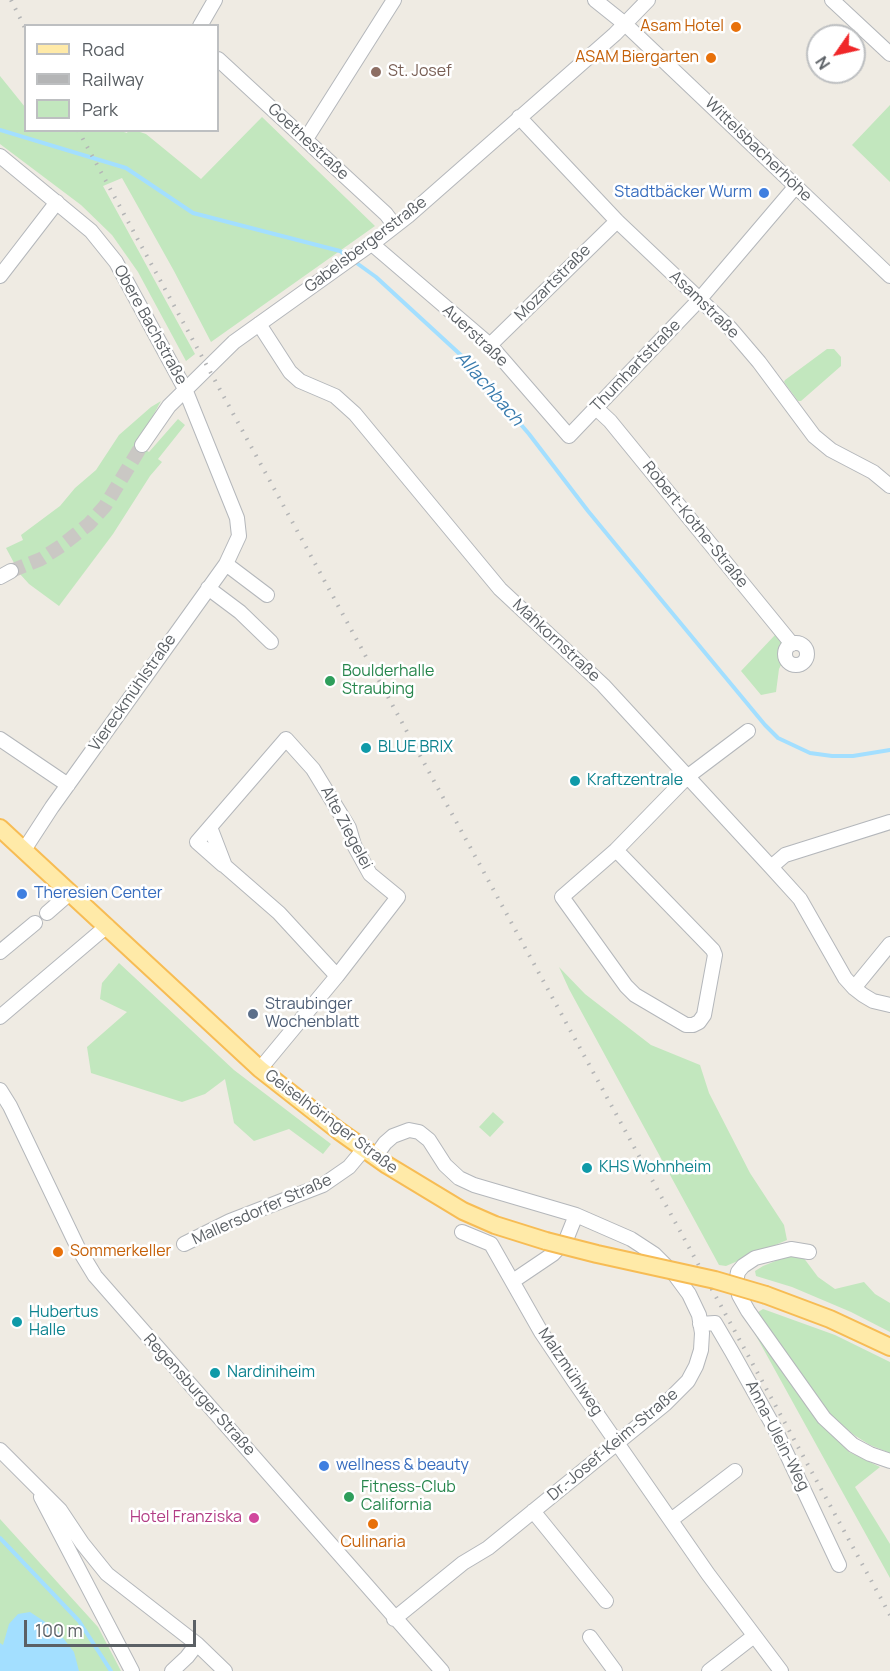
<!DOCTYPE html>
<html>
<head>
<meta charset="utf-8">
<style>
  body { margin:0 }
  #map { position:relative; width:890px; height:1671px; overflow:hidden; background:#efebe3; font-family:Manrope,sans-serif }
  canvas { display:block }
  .legend { position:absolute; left:24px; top:24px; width:195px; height:108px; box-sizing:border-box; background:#fff; border:2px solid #bdbfc1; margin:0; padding:8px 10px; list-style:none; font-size:18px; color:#5b6065 }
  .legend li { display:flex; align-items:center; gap:12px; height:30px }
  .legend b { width:30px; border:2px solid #bdbfc1 }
  .north { position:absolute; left:806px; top:24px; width:60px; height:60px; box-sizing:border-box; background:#fff; border:2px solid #bdbfc1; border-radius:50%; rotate:236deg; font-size:16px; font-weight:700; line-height:24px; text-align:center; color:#5b6065 }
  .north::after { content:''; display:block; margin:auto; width:21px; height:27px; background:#f02729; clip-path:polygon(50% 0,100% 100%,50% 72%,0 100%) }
  .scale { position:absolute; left:24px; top:1620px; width:172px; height:27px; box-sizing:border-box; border:3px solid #5b6065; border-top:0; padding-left:8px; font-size:18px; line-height:21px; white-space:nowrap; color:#5b6065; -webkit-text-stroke:4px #fff; paint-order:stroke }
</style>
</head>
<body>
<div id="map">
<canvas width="890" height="1671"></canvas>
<ul class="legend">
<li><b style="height:8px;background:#ffeaa8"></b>Road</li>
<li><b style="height:8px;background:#b4b5b6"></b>Railway</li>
<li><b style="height:16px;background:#c2e7be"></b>Park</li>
</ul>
<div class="north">N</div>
<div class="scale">100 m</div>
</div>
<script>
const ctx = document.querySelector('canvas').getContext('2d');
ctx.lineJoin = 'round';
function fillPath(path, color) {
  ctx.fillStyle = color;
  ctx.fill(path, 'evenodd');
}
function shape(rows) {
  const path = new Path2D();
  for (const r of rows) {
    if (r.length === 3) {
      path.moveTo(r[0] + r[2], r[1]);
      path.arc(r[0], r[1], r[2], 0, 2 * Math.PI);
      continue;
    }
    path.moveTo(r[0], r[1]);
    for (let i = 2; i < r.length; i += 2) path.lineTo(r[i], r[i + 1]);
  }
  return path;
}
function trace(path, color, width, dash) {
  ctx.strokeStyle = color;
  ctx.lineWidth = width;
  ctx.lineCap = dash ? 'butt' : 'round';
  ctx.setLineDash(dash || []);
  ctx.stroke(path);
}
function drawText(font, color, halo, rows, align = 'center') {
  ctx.font = font + ' Manrope,sans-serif';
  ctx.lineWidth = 5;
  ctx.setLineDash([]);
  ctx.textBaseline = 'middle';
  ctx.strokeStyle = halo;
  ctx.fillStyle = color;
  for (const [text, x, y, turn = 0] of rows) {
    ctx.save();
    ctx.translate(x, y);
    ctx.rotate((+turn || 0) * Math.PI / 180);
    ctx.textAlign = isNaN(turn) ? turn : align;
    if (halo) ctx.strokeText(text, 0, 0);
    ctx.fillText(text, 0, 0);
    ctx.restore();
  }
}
const green = shape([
  [0,76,25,107,26,130,118,130,127,133,128,131,137,131,146,134,201,179,262,117,375,226,211,342,174,271,122,178,103,186,195,354,186,361,138,272,112,235,81,205,0,144],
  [890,105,890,182,852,145],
  [827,349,834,349,841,357,841,366,801,401,798,401,784,382,785,380],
  [161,401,137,445,149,452,178,419,185,425,158,459,162,462,150,476,113,534,59,606,29,584,20,574,6,548,23,540,21,535,60,506,75,488,96,470,119,435,151,407],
  [775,635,782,641,779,652,782,663,779,669,776,692,761,695,741,671],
  [119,963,234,1070,331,1144,323,1154,289,1129,254,1141,234,1123,225,1079,205,1094,182,1102,91,1073,87,1047,127,1012,100,999,102,983],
  [559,967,585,994,651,1045,700,1065,709,1093,750,1173,784,1225,787,1240,726,1266,719,1265,569,989],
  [493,1112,504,1122,490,1137,479,1127],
  [788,1256,803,1257,818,1277,835,1289,864,1282,875,1294,890,1303,890,1332,851,1312,792,1287,756,1276,755,1271,763,1266],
  [763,1309,835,1335,890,1362,890,1453,870,1445,854,1435,824,1409,755,1314],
  [744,1314,820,1423,849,1452,880,1467,855,1487,890,1544,890,1578],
  [0,1519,98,1627,121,1671,0,1671]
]);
const water = shape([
  [30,1612,56,1629,74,1652,79,1671,0,1671,0,1643,3,1645,9,1624,18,1614]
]);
const stream = shape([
  [0,130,126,168,193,213,340,251,376,277,463,357,529,434,588,511,663,602,765,725,778,738,810,753,832,756,853,756,890,750],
  [0,1538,79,1621,111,1671]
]);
const minorTunnel = shape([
  [11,571,41,559,61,546,89,524,105,506,142,445]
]);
const minor = shape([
  [595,0,625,24,890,276],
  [832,0,890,54],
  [200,26,215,0],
  [218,59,386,214,395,226],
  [519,117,617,221,730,328,759,362,814,436,831,450,873,472,890,486],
  [306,139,394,0],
  [0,156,91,231,116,262,185,389,237,518,239,536,226,564,52,807,24,850],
  [372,244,490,345,569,436,699,300,796,186],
  [0,276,57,202],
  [259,324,290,372,300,381,335,396,355,414,500,589,603,685,771,867,800,899,845,978,854,988,863,995,873,1001,890,1005],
  [490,345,617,221],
  [596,408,610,421,792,644],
  [142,445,169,406,234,342,381,237,408,216,615,34,648,0],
  [226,564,267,595],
  [0,577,11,571],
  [208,588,240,612,271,642],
  [796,654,11],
  [0,739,68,785],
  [210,827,197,842,223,865],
  [616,850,713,950,715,955,704,1015,699,1022,693,1025,686,1025,635,995,626,986,562,897,616,850,687,777,748,731],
  [771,867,785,855,890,822],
  [47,913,71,892],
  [0,952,35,923],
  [854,988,890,944],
  [0,1017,107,926],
  [260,1069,337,976,398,897,370,874,354,845,349,828,313,769,286,739,210,827,225,866,279,913,337,976],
  [0,1090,10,1106,78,1248,95,1276,442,1671],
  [375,1157,385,1143,393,1136,409,1130,419,1132,429,1140,445,1165,459,1178,474,1185,576,1215,631,1239,654,1254,675,1275,689,1294,699,1315,702,1333,701,1350,696,1366,688,1381,665,1404,488,1548,463,1563,394,1619],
  [462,1232,491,1244,541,1332,574,1381,708,1574,781,1671],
  [184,1244,230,1221,323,1185,349,1167,364,1149],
  [809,1252,791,1249,755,1258,743,1266,738,1272,736,1282,739,1295,748,1311,824,1418,853,1445,870,1454,890,1461],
  [513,1281,553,1254,566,1240,576,1215],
  [700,1324,715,1323,732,1352,775,1429,839,1565],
  [0,1450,60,1510,82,1543,107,1574,197,1644,225,1671],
  [41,1497,132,1671],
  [533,1511,606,1601],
  [671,1520,735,1471],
  [590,1637,615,1671],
  [172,1671,187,1657,197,1644],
  [709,1671,754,1636]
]);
const major = shape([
  [0,828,260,1069,339,1131,387,1165,463,1211,495,1225,546,1241],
  [766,1295,830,1319,890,1347]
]);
const rail = shape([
  [11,0,26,30],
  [78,130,890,1615]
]);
const majorBridge = shape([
  [546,1241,597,1254,715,1280,766,1295]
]);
const markers = [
  [736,27,6,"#e8710a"],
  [711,58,6,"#e8710a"],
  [376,72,6,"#8d6e63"],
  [764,193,6,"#3f7fe0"],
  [330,681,6,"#2e9e5b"],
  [366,748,6,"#0f9aa8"],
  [575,781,6,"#0f9aa8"],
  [22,894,6,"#3f7fe0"],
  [253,1014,6,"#5c6f8a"],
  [587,1168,6,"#0f9aa8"],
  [58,1252,6,"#e8710a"],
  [17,1322,6,"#0f9aa8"],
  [215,1373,6,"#0f9aa8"],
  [324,1466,6,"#3f7fe0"],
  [349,1497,6,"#2e9e5b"],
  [254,1518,6,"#d1479c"],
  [373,1524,6,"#e8710a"]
];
const foodNames = [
  ["Asam Hotel",724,27],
  ["ASAM Biergarten",699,58],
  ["Sommerkeller",70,1252,"left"],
  ["Culinaria",373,1543,"center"]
];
const educationNames = [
  ["St. Josef",388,72]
];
const streetNames = [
  ["Goethestraße",308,142,43],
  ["Wittelsbacherhöhe",758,150,44],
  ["Gabelsbergerstraße",366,245,-37],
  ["Mozartstraße",553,283,-45],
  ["Asamstraße",704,305,44],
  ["Obere Bachstraße",150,325,61],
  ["Auerstraße",475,336,43],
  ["Thumhartstraße",636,366,-46],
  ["Robert-Kothe-Straße",695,525,51],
  ["Mahkornstraße",556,641,43],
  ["Viereckmühlstraße",133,693,-55],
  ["Alte Ziegelei",346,828,62],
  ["Geiselhöringer Straße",331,1122,37],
  ["Mallersdorfer Straße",262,1210,-24],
  ["Malzmühlweg",570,1372,56],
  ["Regensburger Straße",199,1395,48],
  ["Anna-Ulein-Weg",777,1436,63],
  ["Dr.-Josef-Keim-Straße",613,1445,-40]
];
const shopNames = [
  ["Stadtbäcker Wurm",752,193,"right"],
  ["Theresien Center",34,894],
  ["wellness & beauty",336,1466]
];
const leisureNames = [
  ["Boulderhalle",342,672],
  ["Straubing",342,690],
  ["Fitness-Club",361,1488],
  ["California",361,1506]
];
const cultureNames = [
  ["BLUE BRIX",378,748],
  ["Kraftzentrale",587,781],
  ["KHS Wohnheim",599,1168],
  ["Hubertus",29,1313],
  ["Halle",29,1331],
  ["Nardiniheim",227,1373]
];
const serviceNames = [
  ["Straubinger",265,1005],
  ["Wochenblatt",265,1023]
];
const hotelNames = [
  ["Hotel Franziska",242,1518]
];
const waterNames = [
  ["Allachbach",489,389,49]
];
fillPath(green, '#c2e7be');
fillPath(water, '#a3dfff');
trace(stream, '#a3dfff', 4);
trace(minorTunnel, '#cac8c4', 14, [14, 7]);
trace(minor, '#b4b7bb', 16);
trace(major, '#f7bc54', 20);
trace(minor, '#fff', 14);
trace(major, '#ffeaa8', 16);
trace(rail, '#b4b5b6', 4, [1.5, 8]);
trace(majorBridge, '#f7bc54', 20, []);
trace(majorBridge, '#ffeaa8', 16);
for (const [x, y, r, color] of markers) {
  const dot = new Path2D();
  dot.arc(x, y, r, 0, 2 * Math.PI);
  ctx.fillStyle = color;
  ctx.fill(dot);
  trace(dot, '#fff', 2);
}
drawText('16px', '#c56008', '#fff', foodNames, 'right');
drawText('16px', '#785e54', '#fff', educationNames, 'left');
drawText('16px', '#5b6065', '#fff', streetNames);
drawText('16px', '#366cbe', '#fff', shopNames, 'left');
drawText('16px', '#27864d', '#fff', leisureNames, 'left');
drawText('16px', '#0d838f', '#fff', cultureNames, 'left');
drawText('16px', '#4e5e75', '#fff', serviceNames, 'left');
drawText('16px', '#b23c85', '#fff', hotelNames, 'right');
drawText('italic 18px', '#397bad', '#fff', waterNames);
</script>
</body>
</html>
